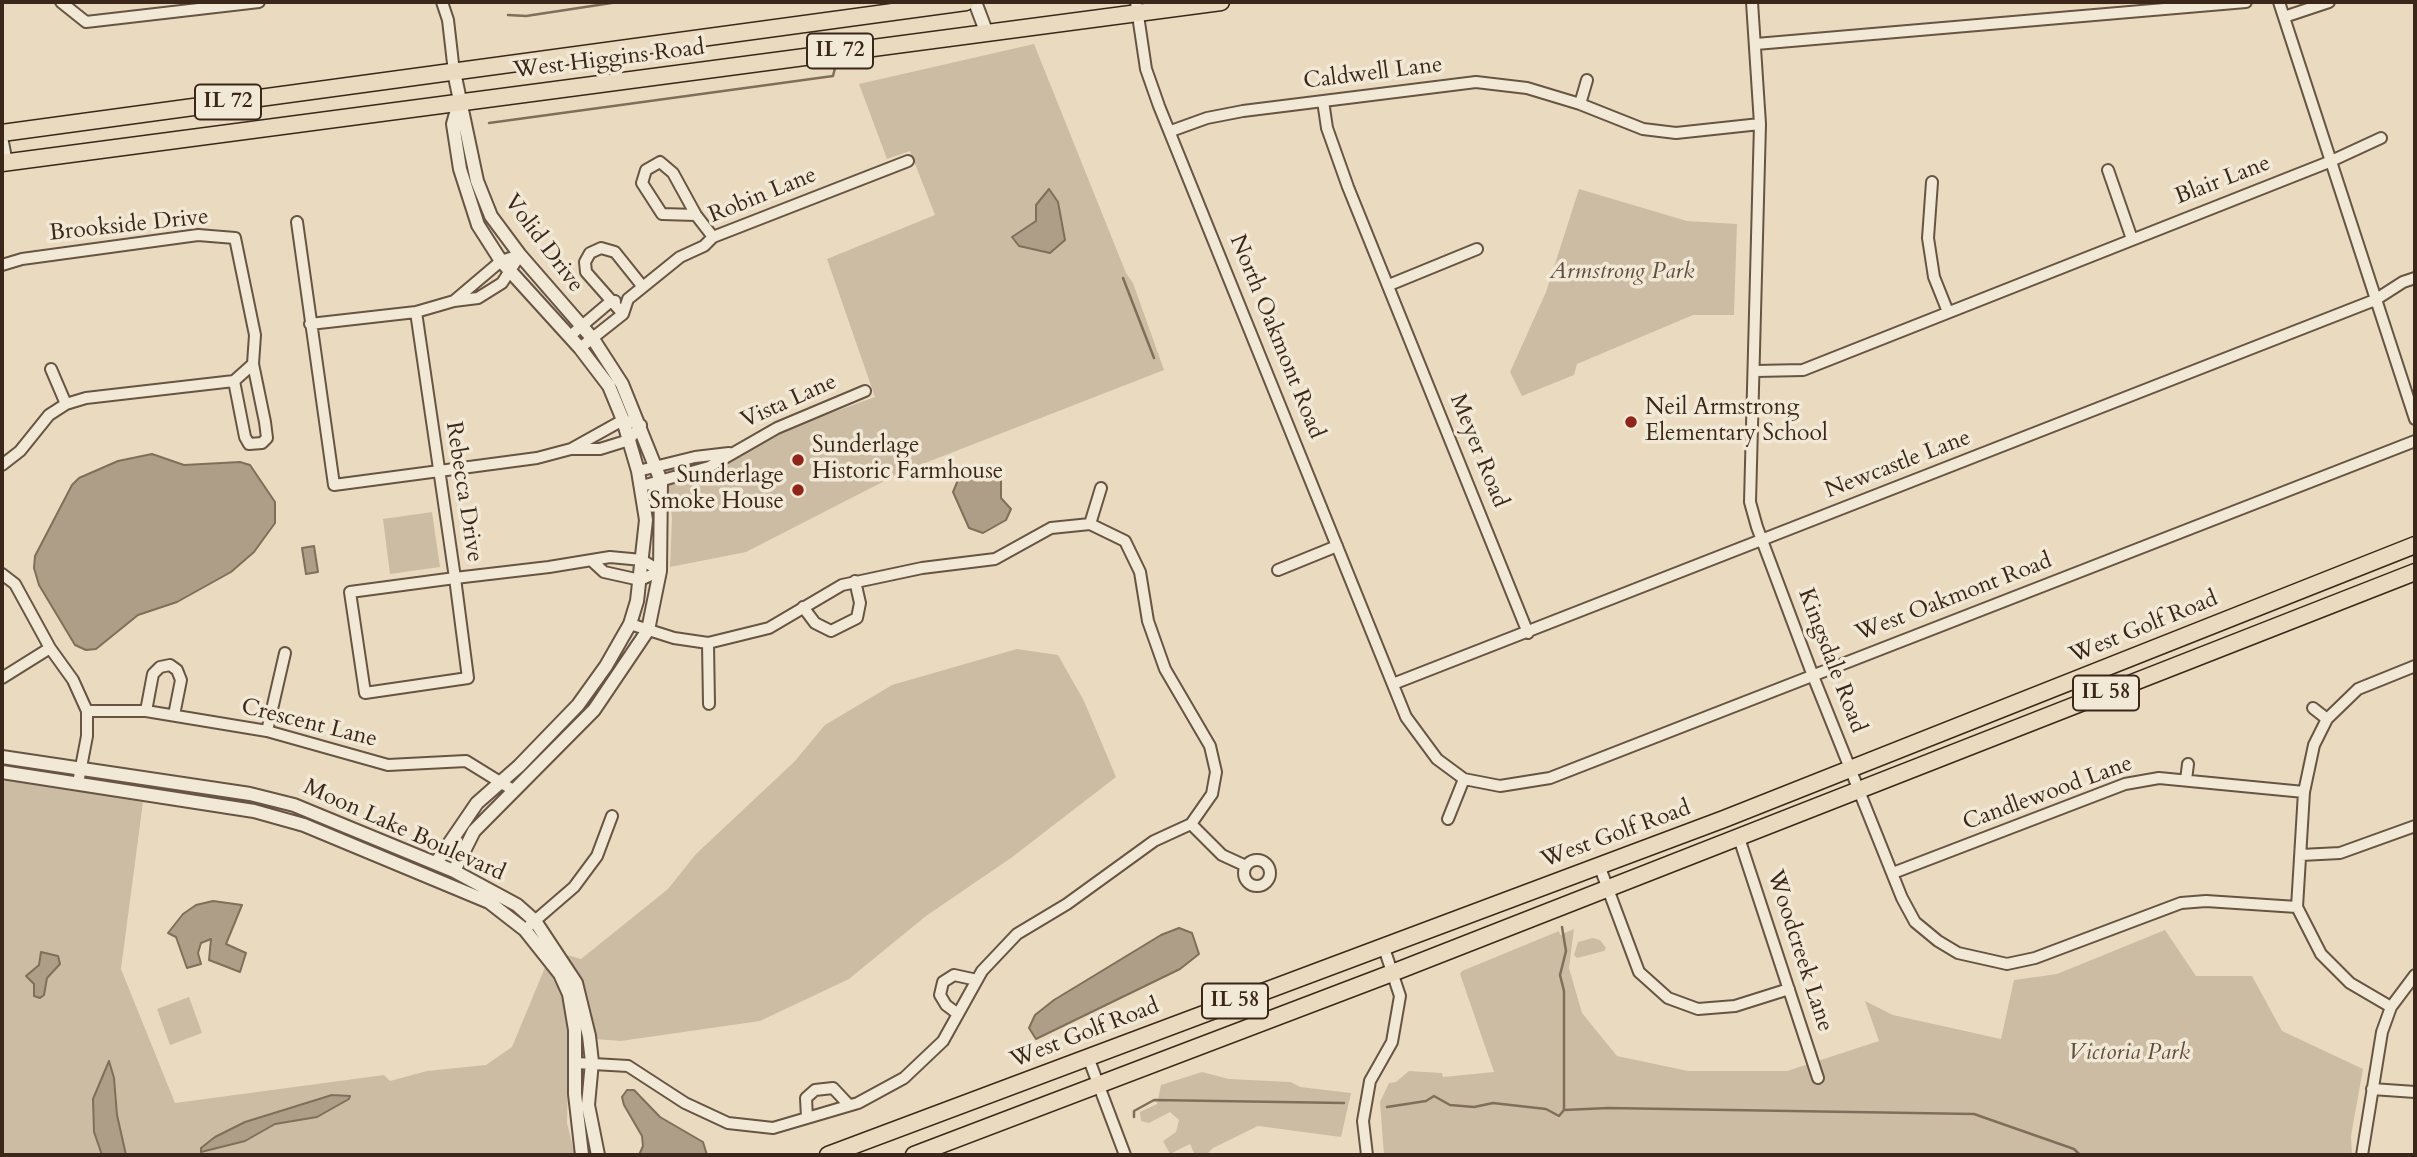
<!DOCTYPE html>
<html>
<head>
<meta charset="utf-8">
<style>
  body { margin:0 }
  #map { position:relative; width:2417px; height:1157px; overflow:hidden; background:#eadbc0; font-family:Cardo,serif }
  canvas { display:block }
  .frame { position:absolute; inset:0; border:4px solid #3b2719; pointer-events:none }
</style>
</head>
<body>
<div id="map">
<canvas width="2417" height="1157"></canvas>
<div class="frame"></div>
</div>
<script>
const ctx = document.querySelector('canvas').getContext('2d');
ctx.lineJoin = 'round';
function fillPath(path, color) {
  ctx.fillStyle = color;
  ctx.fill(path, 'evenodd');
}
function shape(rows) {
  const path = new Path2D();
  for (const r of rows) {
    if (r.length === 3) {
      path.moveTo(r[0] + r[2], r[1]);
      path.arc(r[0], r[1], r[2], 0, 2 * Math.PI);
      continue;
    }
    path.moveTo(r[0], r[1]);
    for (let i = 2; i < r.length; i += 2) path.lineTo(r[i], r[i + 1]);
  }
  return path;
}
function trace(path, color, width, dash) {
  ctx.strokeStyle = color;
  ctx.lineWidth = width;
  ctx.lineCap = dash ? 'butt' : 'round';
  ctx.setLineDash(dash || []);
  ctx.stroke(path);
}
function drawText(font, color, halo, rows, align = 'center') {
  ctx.font = font + ' Cardo,serif';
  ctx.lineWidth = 7;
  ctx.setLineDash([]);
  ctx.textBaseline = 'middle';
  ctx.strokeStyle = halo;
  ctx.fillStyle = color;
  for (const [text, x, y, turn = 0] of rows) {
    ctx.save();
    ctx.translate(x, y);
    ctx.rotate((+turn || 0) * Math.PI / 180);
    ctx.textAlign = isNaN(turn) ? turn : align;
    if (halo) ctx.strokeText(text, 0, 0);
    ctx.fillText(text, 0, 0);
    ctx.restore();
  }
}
const green = shape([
  [1034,44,1126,273,1133,283,1164,370,902,472,746,552,670,567,672,518,666,473,875,397,827,259,935,215,910,151,887,159,859,84],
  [1579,189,1687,221,1737,224,1734,315,1693,315,1577,364,1574,375,1522,396,1510,372,1546,292],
  [432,512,440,567,390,574,383,519],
  [1017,649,1058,655,1084,701,1116,777,1011,858,926,916,849,979,760,1021,621,1041,569,1037,567,1123,575,1155,2,1155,2,786,6,778,143,802,121,969,175,1103,384,1075,390,1081,427,1071,486,1065,512,1047,546,965,567,955,581,959,668,889,696,854,794,762,825,725,892,685],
  [1574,929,1569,968,1582,1013,1617,1056,1688,1071,1787,1071,1879,1041,1865,1001,1893,1015,2001,1039,2014,980,2057,974,2165,930,2196,976,2252,976,2282,1031,2363,1069,2351,1136,2352,1155,1384,1155,1380,1102,1389,1083,1396,1082,1409,1071,1442,1073,1443,1077,1494,1072,1460,974,1462,971,1559,931,1560,935],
  [1593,938,1600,940,1606,948,1604,951,1577,958,1574,955,1578,942],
  [189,997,202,1033,170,1045,157,1009],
  [1202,1072,1229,1079,1291,1082,1300,1087,1351,1093,1341,1137,1258,1126,1213,1148,1206,1155,1195,1155,1190,1144,1170,1154,1163,1141,1176,1132,1179,1120,1170,1112,1149,1123,1141,1121,1140,1112,1157,1104,1161,1085]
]);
const water = shape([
  [1049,189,1058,202,1065,240,1050,253,1019,246,1012,237,1036,221,1036,205,1049,189],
  [152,454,184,465,240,462,250,465,275,502,275,523,254,552,231,572,177,602,138,615,96,649,86,650,75,645,39,585,34,568,35,556,72,485,79,478,118,461,152,454],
  [996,466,1001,471,1001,498,1011,509,1006,520,983,533,969,528,953,492,958,480,984,467,996,466],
  [314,546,318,572,306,574,302,548,314,546],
  [213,901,242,905,226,944,246,953,240,972,209,960,211,939,201,943,198,953,201,964,187,968,176,937,168,933,183,914,196,905,213,901],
  [1179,928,1192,933,1199,954,1180,969,1036,1039,1029,1028,1035,1015,1054,1000,1161,935,1179,928],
  [41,952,58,956,60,964,47,978,44,995,40,998,34,996,34,984,26,976,39,965,41,952],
  [109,1061,114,1078,117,1115,126,1155,102,1155,94,1132,93,1099,109,1061],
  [627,1090,634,1090,660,1117,703,1142,707,1155,639,1155,643,1146,642,1136,624,1105,622,1097,627,1090],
  [332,1095,350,1096,349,1099,317,1117,275,1124,245,1141,201,1152,201,1148,215,1137,245,1122,332,1095]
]);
const stream = shape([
  [508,15,526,16,618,2],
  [489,123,833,76,835,68],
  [1123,278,1154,358],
  [1562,927,1566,951,1560,975,1564,991,1564,1110],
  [1387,1107,1426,1101,1434,1096,1450,1105,1474,1107,1493,1103,1546,1109,1559,1116,1564,1110,1608,1108,1974,1114,2074,1149,2080,1155],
  [1134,1117,1134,1111,1154,1100,1344,1103]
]);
const minor = shape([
  [61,2,86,22,259,2],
  [442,2,448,20,454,72],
  [1136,2,1146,69,1159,106,1406,717,1437,759,1464,779],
  [1752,2,1760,124,1750,502,1757,527,1813,676,1902,898,1915,922,1938,941,1958,953,2007,964,2035,958,2181,903,2206,901,2297,907],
  [2279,2,2415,419],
  [2284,17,2329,2],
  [1756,44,2246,2],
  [1323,101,1327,128,1348,187,1528,633],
  [1580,104,1587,80],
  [1171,131,1207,118,1243,111,1476,82,1527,88,1580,104,1643,129,1676,133,1760,124],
  [2,137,7,163],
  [2108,170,2132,239],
  [1932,182,1928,238,1934,277,1948,312],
  [696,215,662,214,642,183,646,170,660,162,673,173,696,215,713,237],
  [297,222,334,485,537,458,571,449,623,420,641,425,629,440,600,449,571,449],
  [2,265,22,259,198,235,235,238,255,335,253,364,234,381],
  [1389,285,1477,249],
  [455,300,501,261,520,255],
  [416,312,455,578,468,678,365,693,350,592,455,578,549,567,610,557,642,560,660,571],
  [623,314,586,272,585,262,590,253,601,248,615,252,643,287],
  [310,324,416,312,454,301,478,298,502,283,520,255],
  [570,336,610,302,615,301],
  [580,348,623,314,628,299,680,257,704,246,713,237,908,161],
  [51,369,66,404],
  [1756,371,1803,370,2329,162,2381,138],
  [234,381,245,437,249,444,262,443,267,438,265,422,253,364],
  [2,465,20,451,49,415,66,404,86,398,234,381],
  [638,471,695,457,729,453],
  [642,486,709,467,777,428,865,391],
  [1090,524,1101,488],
  [591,560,604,572,640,580,660,571],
  [1278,570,1337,546],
  [2,574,15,584,50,648,73,680,87,711,87,736,78,783],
  [803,607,815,623,831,631,857,618,860,603,855,581],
  [708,643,709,704],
  [2,678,50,648],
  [1393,684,2375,300,2403,282,2415,278],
  [2313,708,2327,719],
  [87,711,146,711,267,731,388,765,466,761,513,790],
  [146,711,153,674,160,667,170,665,177,670,181,680,174,715],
  [267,731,285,653],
  [2186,780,2188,764],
  [1448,819,1464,779,1500,786,1550,778,2415,441],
  [1191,824,1222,855,1246,866],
  [1739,838,1818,1078],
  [2301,855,2340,853,2415,826],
  [1257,873,13],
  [1599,865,1639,972,1668,998,1698,1009,1735,1006,1789,989],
  [1893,873,2125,784,2159,778,2304,792],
  [530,925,574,887,597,856,612,816],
  [2391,1007,2350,983,2321,954,2297,907,2304,792,2314,745,2327,719,2358,689,2415,666],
  [958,1014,946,1005,940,995,943,982,954,975,977,980],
  [1088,1057,1125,1155],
  [576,1063,628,1066,685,1103,728,1123,773,1128,858,1103,904,1078,943,1041,982,971,1017,934,1067,904,1154,841,1191,824,1212,794,1216,772,1210,746,1165,669,1148,621,1140,572,1125,541,1090,524,1051,528,995,559,922,568,842,585,769,628,708,643,674,638,630,624],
  [2372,1089,2415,1092],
  [807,1118,806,1098,815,1090,833,1088,849,1105],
  [1367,1155,1363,1121,1370,1081,1392,1042,1400,996,1383,945],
  [2362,1155,2382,1032,2391,1007,2415,975]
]);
const tertiary = shape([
  [975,2,986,31],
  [2,757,250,794,294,805,454,871,517,905,535,921,576,983,589,1036,592,1062,588,1105,598,1155],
  [2,772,254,811,304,825,489,902,525,930,560,974,569,994,575,1030,575,1094,582,1155],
  [436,863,477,803,519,766,578,705,606,666,630,624,637,601,646,520,638,471,623,420,609,386,580,348,501,261,478,225,460,169,453,124,458,106],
  [454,871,474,831,594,710,648,630,660,571,661,481,622,384,593,339,520,255,491,216,477,181,454,72]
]);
const primary = shape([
  [2,133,966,2],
  [2,163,1221,2],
  [828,1155,1724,819,2415,545],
  [914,1155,1392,973,2415,572]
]);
const markers = [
  [1631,422,7,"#8f2418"],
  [798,460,7,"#8f2418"],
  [798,490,7,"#8f2418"]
];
const shields = [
  [840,51,66],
  [228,102,66],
  [2106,693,66],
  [1235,1001,66]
];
const shieldNames = [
  ["IL 72",840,51],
  ["IL 72",228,102],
  ["IL 58",2106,693],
  ["IL 58",1235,1001]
];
const streetNames = [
  ["West Higgins Road",609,60,-7],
  ["Caldwell Lane",1373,74,-7],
  ["Blair Lane",2223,181,-21],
  ["Robin Lane",763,196,-22],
  ["Brookside Drive",129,226,-6],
  ["Volid Drive",543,244,53],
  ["North Oakmont Road",1276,337,68],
  ["Vista Lane",789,402,-24],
  ["Meyer Road",1478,451,68],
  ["Newcastle Lane",1898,465,-21],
  ["Rebecca Drive",463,492,81],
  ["West Oakmont Road",1954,598,-21],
  ["West Golf Road",2144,628,-22],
  ["Kingsdale Road",1831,661,69],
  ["Crescent Lane",309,724,14],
  ["Candlewood Lane",2048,794,-20],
  ["Moon Lake Boulevard",404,831,24],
  ["West Golf Road",1616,835,-20],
  ["Woodcreek Lane",1799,951,72],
  ["West Golf Road",1085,1034,-21]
];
const parkNames = [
  ["Armstrong Park",1622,273],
  ["Victoria Park",2129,1054]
];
const poiNames = [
  ["Neil Armstrong",1645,409],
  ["Elementary School",1645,435],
  ["Sunderlage",812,447],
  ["Historic Farmhouse",812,473],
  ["Sunderlage",784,477,"right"],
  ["Smoke House",784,503,"right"]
];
fillPath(green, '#ccbca4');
fillPath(water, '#ae9e87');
trace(water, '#806e5b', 2);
trace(stream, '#806e5b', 2.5);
trace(minor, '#675443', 14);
trace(tertiary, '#675443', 16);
trace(primary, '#3b2719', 19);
trace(minor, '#f1e8d6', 10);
trace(tertiary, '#f1e8d6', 12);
trace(primary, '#eadbc0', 16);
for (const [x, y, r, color] of markers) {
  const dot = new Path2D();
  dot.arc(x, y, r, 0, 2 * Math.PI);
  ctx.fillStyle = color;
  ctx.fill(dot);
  trace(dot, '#f1e8d6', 2.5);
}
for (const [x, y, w] of shields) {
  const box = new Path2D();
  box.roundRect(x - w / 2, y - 17.5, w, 35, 5);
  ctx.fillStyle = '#f1e8d6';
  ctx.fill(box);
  trace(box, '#3b2719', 2);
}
drawText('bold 21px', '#3b2719', null, shieldNames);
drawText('23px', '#3b2719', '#f1e8d6', streetNames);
drawText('italic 23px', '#5f4c3c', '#f1e8d6', parkNames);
drawText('23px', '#3b2719', '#f1e8d6', poiNames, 'left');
</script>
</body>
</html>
